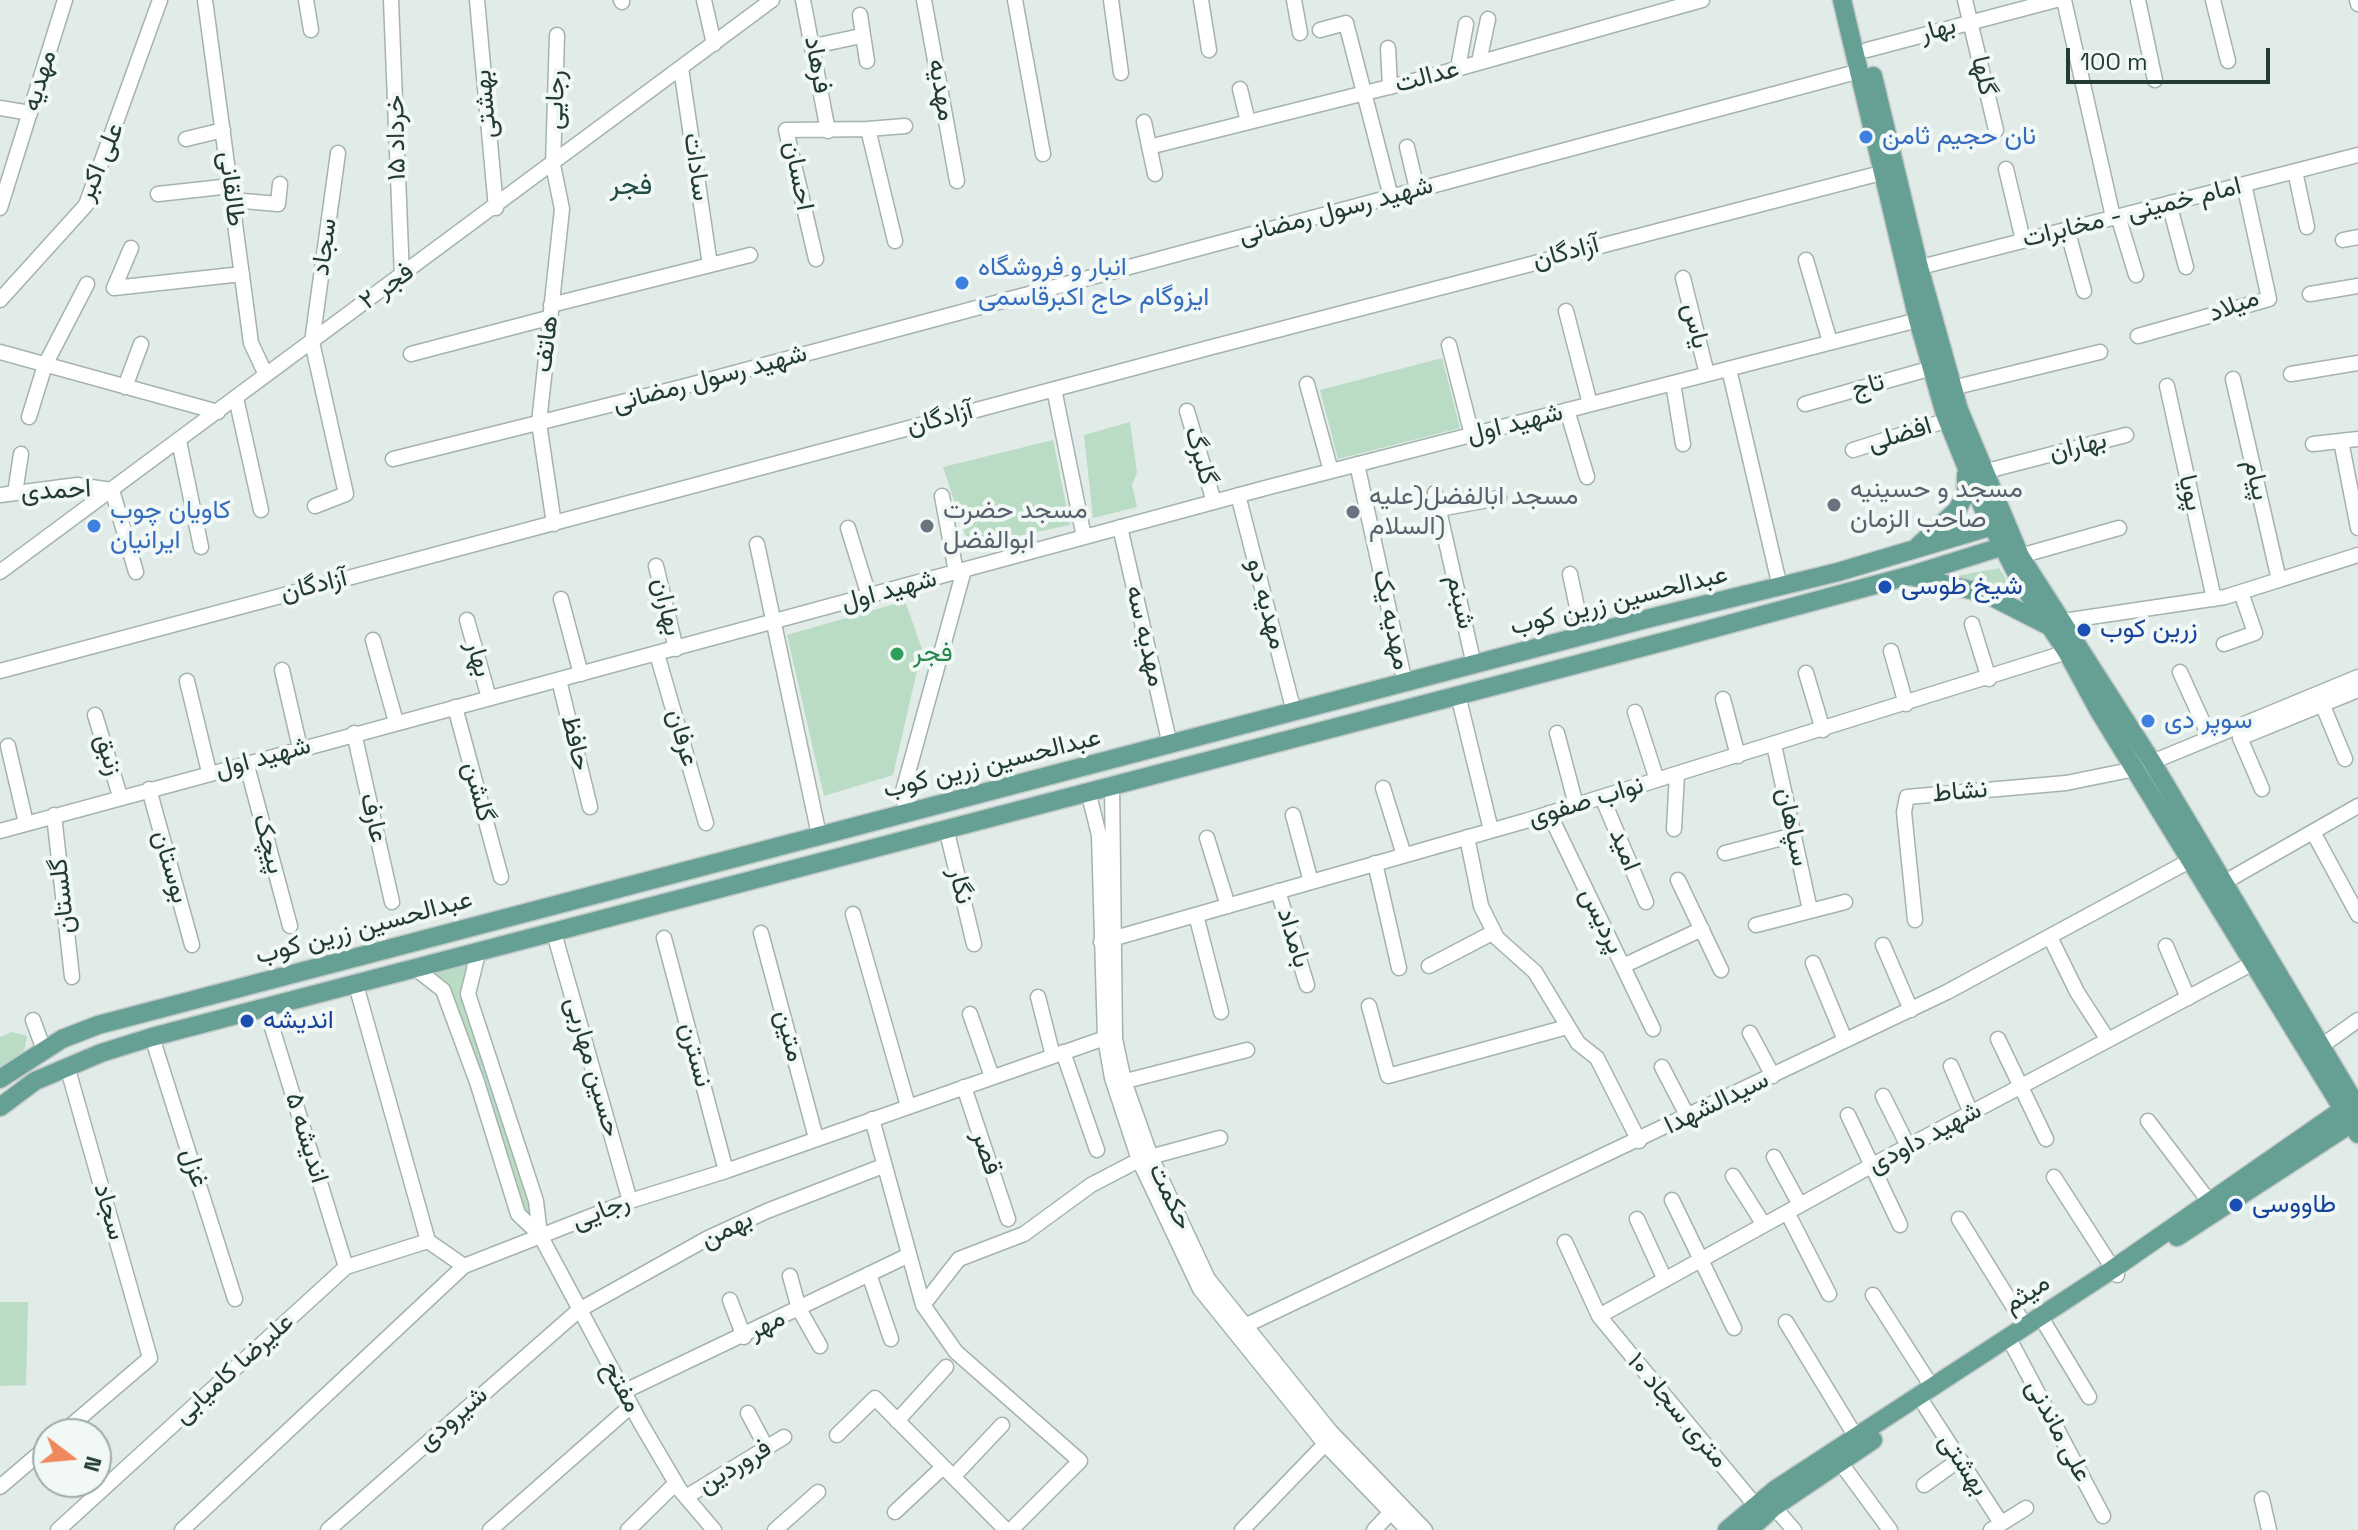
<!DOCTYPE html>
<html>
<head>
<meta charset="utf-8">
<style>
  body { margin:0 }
  #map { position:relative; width:2358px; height:1530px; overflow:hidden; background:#e1ebe7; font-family:"Space Grotesk",sans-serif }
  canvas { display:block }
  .north { position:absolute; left:32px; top:1418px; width:80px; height:80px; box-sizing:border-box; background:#f1f8f5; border:2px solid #9eaca9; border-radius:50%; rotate:106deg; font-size:22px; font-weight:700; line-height:32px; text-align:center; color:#223b36 }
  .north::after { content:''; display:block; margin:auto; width:28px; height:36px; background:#ef885b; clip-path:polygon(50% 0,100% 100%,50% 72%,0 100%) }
  .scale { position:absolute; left:2066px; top:48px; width:204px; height:36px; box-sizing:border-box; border:4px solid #223b36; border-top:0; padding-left:10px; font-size:24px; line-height:28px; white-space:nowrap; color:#223b36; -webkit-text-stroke:6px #f1f8f5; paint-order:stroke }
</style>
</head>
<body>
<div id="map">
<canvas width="2358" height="1530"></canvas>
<div class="north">N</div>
<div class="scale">100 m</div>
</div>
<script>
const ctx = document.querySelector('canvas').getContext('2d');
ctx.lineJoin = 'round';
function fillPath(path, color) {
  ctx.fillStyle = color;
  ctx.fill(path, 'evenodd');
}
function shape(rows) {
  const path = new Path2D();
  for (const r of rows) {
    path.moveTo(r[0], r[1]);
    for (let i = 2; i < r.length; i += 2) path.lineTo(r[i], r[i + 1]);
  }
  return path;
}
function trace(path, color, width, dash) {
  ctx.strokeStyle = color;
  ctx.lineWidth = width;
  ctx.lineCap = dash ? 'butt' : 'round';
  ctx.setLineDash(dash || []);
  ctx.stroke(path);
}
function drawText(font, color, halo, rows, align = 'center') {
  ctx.font = font + ' "Space Grotesk",Vazirmatn,sans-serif';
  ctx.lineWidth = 8;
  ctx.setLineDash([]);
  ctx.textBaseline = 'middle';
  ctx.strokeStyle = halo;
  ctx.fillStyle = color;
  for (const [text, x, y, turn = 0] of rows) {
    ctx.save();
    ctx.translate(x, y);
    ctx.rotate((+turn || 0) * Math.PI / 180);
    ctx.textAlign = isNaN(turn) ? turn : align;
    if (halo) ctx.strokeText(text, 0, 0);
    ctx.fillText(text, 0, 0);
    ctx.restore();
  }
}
const green = shape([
  [1442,358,1460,428,1338,459,1320,390],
  [1130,422,1137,473,1132,485,1137,507,1093,518,1084,435],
  [1053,440,1070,525,969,546,943,467],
  [1999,568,2020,602,1951,577],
  [905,601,922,649,893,775,824,796,787,635],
  [469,965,463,993,536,1223,522,1212,449,989,432,971],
  [12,1032,27,1036,24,1053,0,1067,0,1037],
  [0,1302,28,1302,26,1385,0,1386]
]);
const minor = shape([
  [205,0,251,343,266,375],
  [306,0,311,30],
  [391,0,402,277],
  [477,0,496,208],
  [621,0,622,2],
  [704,0,714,44],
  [803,0,828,131],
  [924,0,957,181],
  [1015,0,1043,154],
  [1111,0,1121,73],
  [1201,0,1209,50],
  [1294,0,1300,33],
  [1965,0,1996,130],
  [2064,0,2113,217],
  [2138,0,2155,80],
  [2213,0,2228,61],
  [2357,0,2358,4],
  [860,15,867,61],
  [1320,30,1346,23,1391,197],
  [814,46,861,36],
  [1388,48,1390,87],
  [1867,50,2056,0],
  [1479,62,1488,19],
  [681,68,710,265],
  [1458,68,1466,24],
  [1240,89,1248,122],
  [0,108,30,113],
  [1144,122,1155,174],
  [868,129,905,126],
  [186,139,223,130],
  [1149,147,1421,79,1702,0],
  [1407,147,1417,189],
  [2006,169,2023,240],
  [2295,171,2307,227],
  [158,194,231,186],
  [232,200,278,204,280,184],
  [2169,203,2186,267],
  [0,208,65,0],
  [2118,216,2136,275],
  [2067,229,2084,291],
  [2343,240,2358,237],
  [131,248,114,288,242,274],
  [816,259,786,130,868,129,895,241],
  [1806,260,1830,342],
  [1909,270,2358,155],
  [1683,278,1707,374],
  [2310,294,2358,286],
  [0,300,86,205,160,0],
  [551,305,750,255],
  [1566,311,1590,404],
  [2138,336,2269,299,2244,184],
  [1449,345,1472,435],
  [0,352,218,412],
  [411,354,548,318],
  [1729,369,1780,587],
  [2291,374,2358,363],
  [2233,379,2279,580],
  [1673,383,1683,444],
  [1307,384,1331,471],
  [2167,386,2214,599],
  [125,387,141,344],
  [1952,388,2100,352],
  [1054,389,1084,537],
  [236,398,261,510],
  [1805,404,1932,368],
  [1567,410,1587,477],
  [1187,411,1214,502],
  [29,417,45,365,87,284],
  [179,441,201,547],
  [2341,441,2358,528],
  [2313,444,2358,439],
  [1853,450,1948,420],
  [393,459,682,387,1860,71],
  [1357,464,1405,683],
  [1983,472,2126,435],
  [15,493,21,454],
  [1435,493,1474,665],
  [0,495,77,485,112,490,136,572],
  [1238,495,1294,712],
  [942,496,956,572],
  [315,506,346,494,312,342,338,153],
  [1439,509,1499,498],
  [554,524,539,423,562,209,553,165,557,35],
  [1120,527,1170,745],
  [848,528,869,596],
  [757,544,819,835],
  [2020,556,2119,528],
  [656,566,676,649],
  [0,572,772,0],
  [1570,574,1583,636],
  [561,599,581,674],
  [467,620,489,698],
  [2063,621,2225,597,2358,555],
  [1972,624,1989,679],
  [373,640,396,722],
  [2224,644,2255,633,2241,592],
  [1891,651,1906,704],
  [657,654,706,823],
  [282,670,300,748],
  [0,671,1212,347,1881,173],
  [2180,672,2210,738],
  [1806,673,1823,730],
  [559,680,590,807],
  [187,681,209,772],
  [1458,695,1491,830],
  [1723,699,1738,756],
  [2323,706,2345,759],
  [455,707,501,877],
  [1635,712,1657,780],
  [95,715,120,796],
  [354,733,392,902],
  [1557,733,1576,805],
  [1774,745,1810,910],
  [8,746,26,823],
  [246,762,290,926],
  [2152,762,2358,677],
  [1112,784,1115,1039,1124,1081,1151,1157,1208,1279,1330,1431,1425,1530],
  [1383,788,1404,855],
  [149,789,192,945],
  [2262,789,2240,738,2358,690],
  [1088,791,1099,835,1105,1038,1112,1078,1139,1160,1200,1289,1325,1444,1408,1530],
  [1602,797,1646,902],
  [906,813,903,791,964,570],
  [1549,813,1653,1029],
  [54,815,72,977],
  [1293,815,1311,882],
  [946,828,974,944],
  [1674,829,1677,774],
  [0,831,1269,487,1918,320],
  [2313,832,2358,915],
  [1467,837,1481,906,1497,938,1535,972,1578,1043,1597,1058,1639,1141],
  [1207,838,1228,906],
  [1725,853,1794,835],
  [1375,863,1399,968],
  [1678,880,1721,970],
  [2223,883,2358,806],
  [1278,891,1307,985],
  [853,914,908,1106],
  [1196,915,1221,1012],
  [1915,920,1904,812,1907,797,2066,783,2135,769],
  [1756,925,1845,902],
  [554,933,630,1201],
  [761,933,816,1138],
  [2050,937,2077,992,2108,1040],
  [664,938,726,1171],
  [1101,942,1525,821,2067,652],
  [1883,945,1911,1010],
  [2166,946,2188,998],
  [1813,963,1845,1040],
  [1429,966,1494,932],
  [1623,966,1702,929],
  [416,969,443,990,477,1082,518,1214,540,1235,536,1201,468,994,478,953],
  [356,985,428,1241,464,1266],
  [1038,997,1053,1056],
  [1369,1006,1388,1076,1567,1027],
  [266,1008,346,1267],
  [970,1014,992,1077],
  [33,1020,44,1050],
  [1750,1033,1773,1076],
  [152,1037,235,1299],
  [1998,1039,2046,1139],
  [2320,1047,2358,1020],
  [1063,1052,1097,1150],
  [1951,1066,1971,1113],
  [1662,1067,1688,1117],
  [1118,1083,1247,1050],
  [964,1087,1008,1219],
  [1883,1096,1908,1146],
  [1848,1115,1900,1225],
  [872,1119,923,1305,956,1352,1080,1461,1011,1530],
  [2148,1121,2208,1200],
  [1774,1157,1800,1205],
  [1733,1176,1764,1225],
  [2054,1177,2117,1275],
  [1672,1200,1734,1328],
  [1787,1212,1829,1294],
  [1637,1219,1665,1280],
  [1959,1219,2026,1327],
  [540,1235,640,1422,680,1490,714,1530],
  [1565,1242,1599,1316,1755,1505],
  [869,1274,891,1339],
  [790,1276,799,1309,820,1346],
  [1873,1295,1932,1387],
  [730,1300,744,1337],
  [923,1305,959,1259,1024,1234,1091,1185,1139,1160,1220,1138],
  [1599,1316,1869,1167,2253,963],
  [1786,1322,1856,1437],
  [2045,1324,2089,1397],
  [1234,1331,1947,992,2191,860],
  [2013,1346,2103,1516],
  [623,1392,909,1255],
  [1925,1406,2001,1523],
  [748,1413,766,1447],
  [897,1421,946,1367],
  [61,1434,150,1358,67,1066],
  [837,1435,875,1398,1006,1530],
  [1840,1462,1890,1530],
  [953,1477,1002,1425],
  [1924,1485,1959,1460],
  [0,1487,48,1446],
  [686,1497,784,1437],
  [2262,1499,2269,1530],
  [1774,1507,1794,1530],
  [895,1512,943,1467],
  [58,1530,346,1267,428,1241],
  [182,1530,464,1266,630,1201,726,1171,1105,1038],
  [328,1530,579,1310,708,1238,767,1211,883,1166],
  [490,1530,631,1406],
  [628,1530,676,1483],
  [775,1530,818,1492],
  [1242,1530,1325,1444],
  [1374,1530,1391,1512],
  [1991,1530,2026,1508]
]);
const major = shape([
  [1842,0,1918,320,1945,414,1984,510,2022,584,2067,652,2099,711,2358,1134],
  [1873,76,1919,267,1959,410,2020,556,2152,762,2358,1108],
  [1918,546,1957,510,1966,493,1966,475],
  [1910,576,1984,593,2047,625],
  [0,1079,62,1039,98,1025,1650,618,1838,572,2006,522],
  [0,1107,35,1081,101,1053,152,1037,1670,640,1908,576,2001,547,2013,540],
  [2177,1237,2352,1123,2356,1114],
  [1727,1530,1776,1489,2113,1269,2342,1110,2354,1109],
  [1749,1530,1774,1507,1873,1440]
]);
const markers = [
  [1866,137,8,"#3f7fe0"],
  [962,283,8,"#3f7fe0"],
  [1834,505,8,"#6b7280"],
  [1353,512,8,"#6b7280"],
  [94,526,8,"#3f7fe0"],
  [927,526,8,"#6b7280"],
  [1885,587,8,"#1a4fb4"],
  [2084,630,8,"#1a4fb4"],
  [897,654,8,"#2e9e5b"],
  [2148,721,8,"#3f7fe0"],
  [247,1021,8,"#1a4fb4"],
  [2236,1205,8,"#1a4fb4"]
];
const streetNames = [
  ["بهار",1938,30,-16],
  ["فرهاد",817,65,80],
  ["گلها",1983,76,77],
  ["عدالت",1427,77,-15],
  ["مهدیه",40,81,-73],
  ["مهدیه",941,90,80],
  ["رجایی",556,100,-88],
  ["بهشتی",486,104,-95],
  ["۱۵ خرداد",397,138,-91],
  ["علی اکبر",101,162,-67],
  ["سادات",696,167,82],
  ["احسان",798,176,79],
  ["طالقانی",231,189,83],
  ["شهید رسول رمضانی",1336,211,-15],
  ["امام خمینی - مخابرات",2132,213,-14],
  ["سجاد",325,247,-82],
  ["آزادگان",1566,253,-15],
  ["فجر ۲",387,287,-36],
  ["میلاد",2234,306,-20],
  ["یاس",1695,326,76],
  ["هاتف",547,344,-83],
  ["شهید رسول رمضانی",710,379,-15],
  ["تاج",1868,386,-16],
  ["آزادگان",940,419,-15],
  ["شهید اول",1515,424,-14],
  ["افضلی",1900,435,-17],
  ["بهاران",2078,447,-14],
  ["گلبرگ",1200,456,74],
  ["پیام",2256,480,77],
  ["احمدی",56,491,-3],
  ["پویا",2190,493,77],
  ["آزادگان",314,586,-14],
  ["شهید اول",889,591,-15],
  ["عبدالحسین زرین کوب",1619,601,-14],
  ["شبنم",1460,602,77],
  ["مهدیه دو",1266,604,75],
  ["بهاران",666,607,77],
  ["مهدیه یک",1391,620,78],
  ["مهدیه سه",1145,636,77],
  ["بهار",478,659,74],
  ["عرفان",682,738,74],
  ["حافظ",575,743,76],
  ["زنبق",108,755,73],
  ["شهید اول",263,758,-15],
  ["عبدالحسین زرین کوب",992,764,-14],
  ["گلشن",478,792,75],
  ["نشاط",1960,792,-5],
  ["نواب صفوی",1586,802,-17],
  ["عارف",373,818,77],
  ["سپاهان",1792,827,78],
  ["پیچک",268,844,75],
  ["امید",1624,850,68],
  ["بوستان",170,867,74],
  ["نگار",960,886,76],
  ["گلستان",63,896,-96],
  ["پردیس",1601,921,64],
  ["عبدالحسین زرین کوب",364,928,-15],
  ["بامداد",1293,938,73],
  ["متین",789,1036,75],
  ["نسترن",695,1055,75],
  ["حسین مهاربی",592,1067,74],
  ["سیدالشهدا",1717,1103,-26],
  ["اندیشه ۵",306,1138,73],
  ["شهید داودی",1925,1138,-28],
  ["قصر",986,1153,72],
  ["غزل",194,1168,72],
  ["حکمت",1170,1197,65],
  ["سجاد",109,1212,74],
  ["رجایی",601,1212,-21],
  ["بهمن",727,1230,-26],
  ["میثم",2027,1294,-33],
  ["مهر",767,1325,-26],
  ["علیرضا کامیابی",234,1369,-42],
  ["مفتح",621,1387,61],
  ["۱۰ متری سجاد",1677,1411,50],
  ["شیرودی",453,1419,-41],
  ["علی ماندنی",2058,1431,62],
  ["بهشتی",1963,1465,57],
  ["فروردین",735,1467,-31]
];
const shopNames = [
  ["نان حجیم ثامن",1882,137],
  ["انبار و فروشگاه",978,268],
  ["ایزوگام حاج اکبرقاسمی",978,298],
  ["کاویان چوب",110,511],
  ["ایرانیان",110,541],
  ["سوپر دی",2164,721]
];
const worshipNames = [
  ["مسجد و حسینیه",1850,490],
  ["صاحب الزمان",1850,520],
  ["مسجد ابالفضل(علیه",1369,497],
  ["السلام)",1369,527],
  ["مسجد حضرت",943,511],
  ["ابوالفضل",943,541]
];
const transitNames = [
  ["شیخ طوسی",1901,587],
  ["زرین کوب",2100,630],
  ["اندیشه",263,1021],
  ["طاووسی",2252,1205]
];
const leisureNames = [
  ["فجر",913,654]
];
const neighbourhoodNames = [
  ["فجر",631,186]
];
fillPath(green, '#badcc5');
trace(minor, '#a4b3ae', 17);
trace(major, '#c1c8c7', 21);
trace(minor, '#fff', 14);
trace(major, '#66a094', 18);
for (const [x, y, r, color] of markers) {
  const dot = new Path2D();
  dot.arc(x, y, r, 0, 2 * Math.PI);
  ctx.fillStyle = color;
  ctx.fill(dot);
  trace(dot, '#f1f8f5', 3);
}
drawText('26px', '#223b36', '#f1f8f5', streetNames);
drawText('26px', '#366cbe', '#f1f8f5', shopNames, 'left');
drawText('26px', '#5b616d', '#f1f8f5', worshipNames, 'left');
drawText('26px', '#164399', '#f1f8f5', transitNames, 'left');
drawText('26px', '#27864d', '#f1f8f5', leisureNames, 'left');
drawText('28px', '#1e4d44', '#f1f8f5', neighbourhoodNames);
</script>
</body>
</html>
